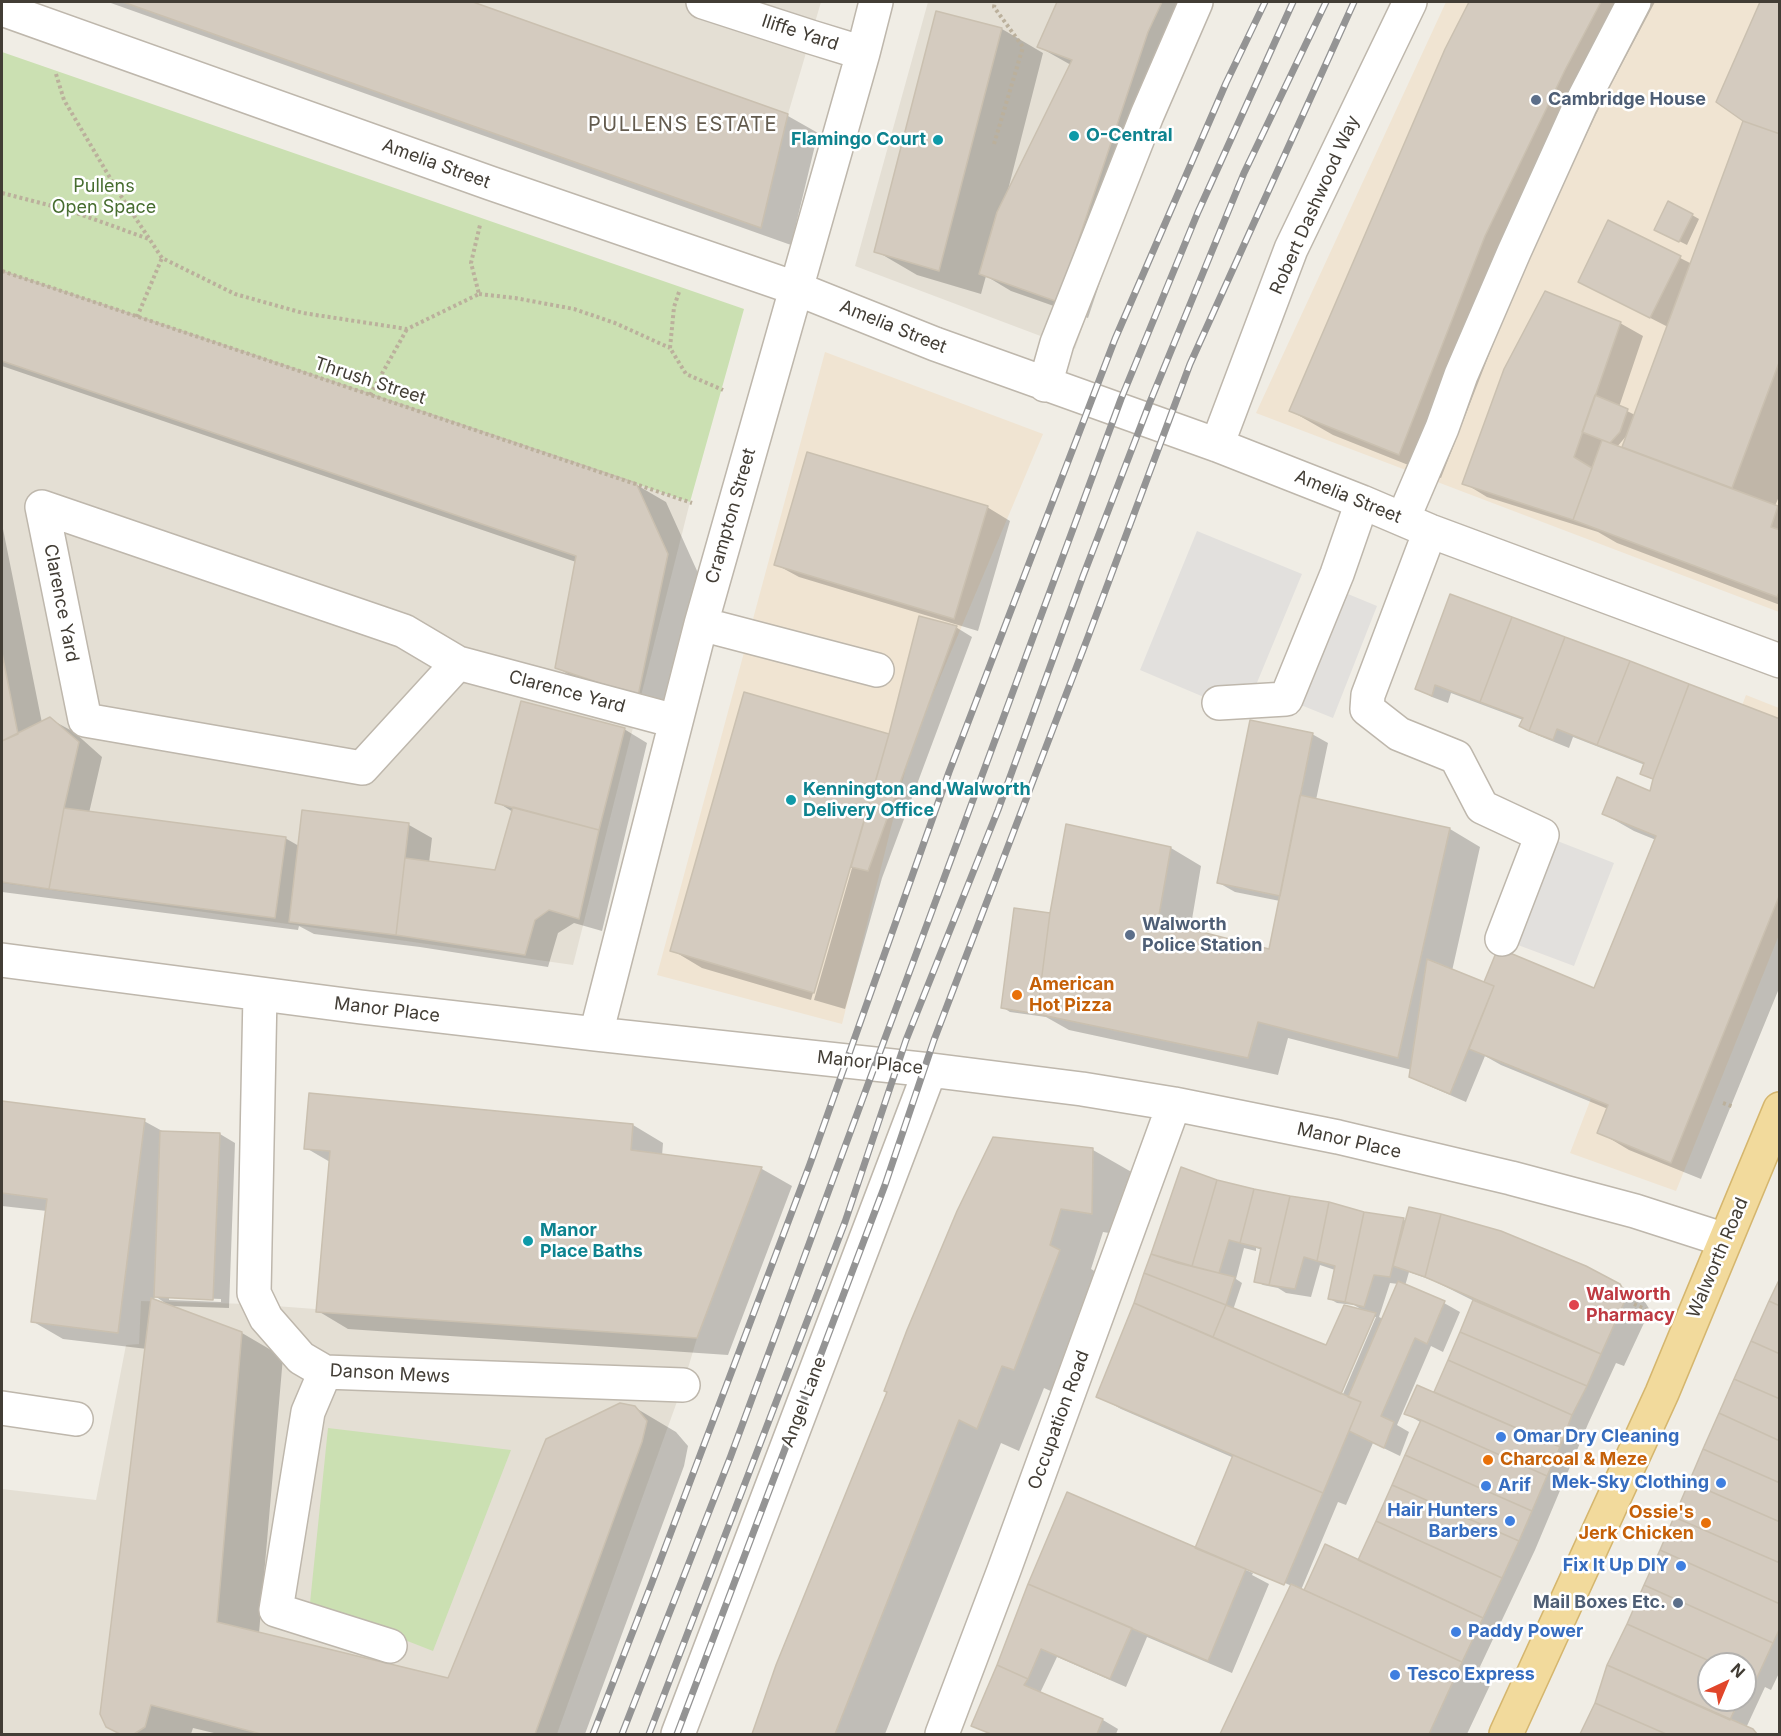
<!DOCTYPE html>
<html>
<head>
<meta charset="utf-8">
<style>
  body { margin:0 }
  #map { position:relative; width:1781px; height:1736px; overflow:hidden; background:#f0ede5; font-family:Inter,sans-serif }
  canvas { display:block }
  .frame { position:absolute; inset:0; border:3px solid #423d35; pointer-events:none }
  .north { position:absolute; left:1697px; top:1652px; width:60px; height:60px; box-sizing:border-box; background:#fff; border:2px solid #b3b1ae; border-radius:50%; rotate:44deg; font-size:16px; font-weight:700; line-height:24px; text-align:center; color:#423d35 }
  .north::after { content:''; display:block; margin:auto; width:21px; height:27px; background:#e1462b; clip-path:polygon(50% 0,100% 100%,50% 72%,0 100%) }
</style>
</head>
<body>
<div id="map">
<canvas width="1781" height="1736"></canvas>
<div class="frame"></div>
<div class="north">N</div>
</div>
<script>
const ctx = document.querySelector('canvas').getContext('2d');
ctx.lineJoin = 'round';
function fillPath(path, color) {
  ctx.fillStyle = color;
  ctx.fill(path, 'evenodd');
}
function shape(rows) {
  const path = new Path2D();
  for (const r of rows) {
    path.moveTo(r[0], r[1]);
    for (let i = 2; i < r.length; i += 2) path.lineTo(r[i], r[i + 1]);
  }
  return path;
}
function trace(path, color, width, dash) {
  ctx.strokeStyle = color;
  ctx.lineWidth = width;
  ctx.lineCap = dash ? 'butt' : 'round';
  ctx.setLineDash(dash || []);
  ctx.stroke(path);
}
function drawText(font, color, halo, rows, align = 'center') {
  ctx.font = font + ' Inter,sans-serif';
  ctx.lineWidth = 5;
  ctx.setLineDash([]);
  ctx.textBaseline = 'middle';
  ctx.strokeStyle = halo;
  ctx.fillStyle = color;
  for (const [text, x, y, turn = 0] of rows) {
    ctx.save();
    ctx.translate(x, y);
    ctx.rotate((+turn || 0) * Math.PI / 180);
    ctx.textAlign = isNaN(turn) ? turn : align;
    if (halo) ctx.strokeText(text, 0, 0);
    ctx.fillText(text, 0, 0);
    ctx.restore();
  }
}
const residential = shape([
  [123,2,821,2,788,114,761,228],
  [928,2,1206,2,1155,114,1075,349,855,266],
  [2,271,690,502,573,965,2,883],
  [141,1301,249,1304,697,1338,683,1385,557,1734,2,1734,2,1489,96,1500,126,1345,139,1344]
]);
const commercial = shape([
  [1446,2,1779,2,1779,612,1256,413],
  [825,352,1043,434,912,744,842,1024,657,975],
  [1746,695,1779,708,1779,935,1676,1191,1570,1153]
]);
const green = shape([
  [2,52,744,309,690,502,2,271],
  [328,1428,511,1450,433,1651,310,1603]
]);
const parking = shape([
  [1197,531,1302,574,1244,714,1140,670],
  [1331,587,1377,606,1333,718,1286,699],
  [1542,835,1614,863,1574,966,1502,939]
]);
const shadow = shape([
  [108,2,469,2,788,116,818,133,791,245],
  [1058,2,1201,2,1178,50,1088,318,1011,291,986,276,981,294,917,275,876,251,938,13,1002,29,1043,53,1008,190,1071,65,1039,47],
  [1471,2,1655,2,1606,94,1526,260,1441,478,1333,435,1291,411,1447,50],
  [1761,2,1780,2,1780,494,1775,506,1780,508,1780,605,1617,543,1598,532,1487,497,1464,483,1620,323,1643,336,1619,407,1635,415,1668,327,1580,282,1609,222,1692,264,1745,120,1718,101],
  [1627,435,1623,449,1617,447],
  [1692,215,1699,219,1687,245,1663,233],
  [2,273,635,484,666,502,698,573,668,712,587,685,556,667,576,562,2,366],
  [987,507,1010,521,978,631,799,577,775,564],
  [2,524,42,723,50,719,74,732,102,757,89,813,285,838,299,846,303,812,409,825,432,838,429,863,496,872,513,812,497,802,624,729,647,743,602,931,574,923,558,933,548,967,420,947,314,934,299,926,298,930,2,892],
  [1451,596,1780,720,1780,986,1701,1179,1629,1150,1599,1132,1608,1109,1501,1065,1485,1056,1466,1102,1427,1085,1411,1076,1412,1070,1288,1038,1278,1075,1069,1030,1046,1017,1010,1012,1002,1007,1051,916,1067,826,1171,848,1201,866,1190,931,1270,951,1280,901,1235,892,1219,883,1312,734,1328,743,1316,800,1450,829,1480,847,1452,971,1485,984,1595,990,1656,840,1634,831,1604,814,1651,793,1654,780,1642,774,1645,765,1573,737,1569,748,1537,735,1521,726,1523,720,1451,693,1448,703,1432,697,1416,688],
  [954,626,972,637,882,878,845,1009,814,1000,890,736],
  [887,735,811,1000,702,968,672,950],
  [2,1102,144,1121,164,1132,220,1134,235,1143,229,1308,171,1306,242,1333,283,1357,259,1633,449,1679,634,1407,676,1432,688,1446,684,1466,585,1734,218,1734,193,1728,191,1734,123,1734,107,1725,147,1349,63,1339,32,1321,47,1211,2,1206],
  [155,1296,165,1303,165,1304,154,1300],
  [169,1297,221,1299,221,1302,169,1300],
  [633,1125,663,1143,662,1156,762,1169,792,1186,728,1355,348,1329,318,1311,330,1162,306,1148],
  [1093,1150,1135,1174,1133,1237,1103,1232,1091,1269,1101,1275,1055,1393,1044,1388,1019,1451,1001,1443,885,1734,753,1734,777,1665],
  [1217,1181,1364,1213,1404,1220,1619,1285,1643,1299,1650,1310,1624,1366,1616,1363,1588,1424,1535,1550,1477,1673,1492,1681,1467,1734,1222,1734,1292,1586,1213,1553,1212,1556,1253,1573,1252,1575,1269,1584,1232,1673,1147,1637,1126,1687,1057,1657,1040,1693,1103,1720,1118,1729,1116,1734,989,1734,973,1725,998,1666,1196,1549,1234,1458,1121,1409,1098,1396,1136,1301,1153,1253],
  [1244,1248,1256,1251,1256,1248,1262,1250,1256,1281,1263,1285,1278,1288,1286,1293,1311,1297,1320,1265,1335,1270,1330,1299,1337,1303,1354,1305,1364,1311,1327,1347,1233,1310,1242,1283,1236,1279],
  [1409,1272,1434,1281,1474,1301,1435,1394,1406,1414,1422,1423,1359,1562,1313,1596,1301,1590,1338,1502,1346,1505,1373,1443,1400,1456,1409,1432,1397,1425,1431,1346,1443,1352,1460,1312,1444,1303,1405,1286],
  [1390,1283,1398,1284,1383,1319,1379,1317],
  [1372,1317,1376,1317,1340,1401,1337,1400],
  [1780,1282,1780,1671,1771,1690,1765,1687,1746,1728,1759,1734,1582,1734],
  [1709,1664,1745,1664,1745,1700,1709,1700]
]);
const building = shape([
  [123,2,473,2,788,114,761,228,123,2],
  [1057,2,1162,2,1148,32,1058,302,979,274,997,212,1072,60,1037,47,1057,2],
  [1469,2,1601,2,1565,70,1485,236,1399,455,1289,411,1445,49,1469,2],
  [1760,2,1780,2,1780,134,1743,121,1716,102,1760,2],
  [936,11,1002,28,939,271,874,252,936,11],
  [1743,121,1780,134,1780,360,1732,488,1622,447,1743,121],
  [1668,201,1693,214,1679,242,1654,230,1668,201],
  [1608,220,1681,256,1650,318,1578,282,1608,220],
  [2,271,636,483,668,554,638,696,555,668,576,556,2,361,2,271],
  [1545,291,1621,322,1574,457,1592,468,1573,520,1462,484,1504,369,1545,291],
  [1595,395,1628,409,1620,432,1610,443,1582,432,1595,395],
  [1602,440,1778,506,1771,527,1780,530,1780,590,1777,597,1573,520,1602,440],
  [807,452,988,506,954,619,774,565,807,452],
  [1450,594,1512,617,1480,702,1435,685,1432,696,1415,689,1450,594],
  [919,616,957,626,868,871,851,867,889,734,919,616],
  [1512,617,1565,637,1529,731,1519,726,1523,718,1480,702,1512,617],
  [1565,637,1630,661,1597,745,1557,729,1553,740,1529,731,1565,637],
  [2,653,18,734,2,741,2,653],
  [1630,661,1689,684,1653,779,1640,774,1644,763,1597,745,1630,661],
  [1689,684,1780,719,1780,894,1671,1163,1597,1133,1608,1105,1469,1049,1494,986,1484,982,1498,948,1594,988,1656,836,1602,814,1617,777,1650,791,1653,779,1689,684],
  [744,692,889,734,814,993,670,951,744,692],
  [521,701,625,728,599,830,495,803,521,701],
  [50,717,79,742,64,808,49,889,2,882,2,741,50,717],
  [1250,720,1313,733,1280,896,1217,883,1250,720],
  [1300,795,1450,828,1398,1058,1258,1022,1248,1058,1037,1014,1050,913,1066,824,1171,847,1158,921,1269,949,1300,795],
  [513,807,599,830,579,919,549,910,535,920,525,955,396,935,405,858,495,870,513,807],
  [64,808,286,837,275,918,49,889,64,808],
  [302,810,409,823,396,935,289,922,302,810],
  [1014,908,1050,913,1037,1014,1001,1008,1014,908],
  [1427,959,1494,986,1450,1094,1409,1077,1427,959],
  [309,1093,633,1124,631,1150,762,1167,697,1338,316,1312,330,1151,304,1149,309,1093],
  [2,1101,145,1119,118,1333,31,1322,47,1199,2,1193,2,1101],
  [160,1131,220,1133,213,1300,154,1297,160,1131],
  [993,1137,1093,1148,1092,1214,1061,1209,1050,1245,1060,1250,1014,1370,1002,1366,977,1429,959,1420,835,1734,752,1734,776,1665,887,1392,884,1391,907,1330,957,1211,993,1137],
  [1181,1167,1217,1180,1192,1266,1151,1254,1181,1167],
  [1217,1180,1254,1189,1240,1243,1229,1240,1219,1273,1192,1266,1217,1180],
  [1254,1189,1290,1196,1269,1285,1254,1282,1261,1248,1240,1243,1254,1189],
  [1290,1196,1329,1202,1317,1261,1304,1257,1295,1289,1269,1285,1290,1196],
  [1329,1202,1364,1212,1345,1302,1328,1299,1335,1266,1317,1261,1329,1202],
  [1409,1207,1441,1214,1425,1277,1393,1266,1409,1207],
  [1364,1212,1404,1218,1390,1277,1374,1275,1364,1307,1345,1302,1364,1212],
  [1441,1214,1501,1231,1586,1266,1620,1284,1627,1296,1601,1354,1425,1277,1441,1214],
  [1151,1254,1178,1263,1235,1277,1226,1305,1144,1273,1151,1254],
  [1144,1273,1226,1305,1213,1337,1134,1303,1144,1273],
  [1780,1278,1780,1306,1769,1301,1780,1278],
  [1398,1281,1445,1301,1427,1344,1415,1338,1381,1416,1394,1422,1384,1448,1349,1431,1361,1402,1348,1397,1398,1281],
  [151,1298,242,1332,217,1622,448,1678,546,1439,620,1403,635,1406,647,1421,642,1442,535,1734,261,1734,151,1705,145,1727,134,1734,120,1734,106,1727,100,1714,151,1298],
  [1473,1300,1601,1354,1587,1386,1460,1332,1473,1300],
  [1769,1301,1780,1306,1780,1354,1751,1341,1769,1301],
  [1134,1303,1361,1402,1323,1493,1096,1397,1134,1303],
  [1226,1305,1326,1345,1344,1305,1376,1313,1341,1394,1213,1337,1226,1305],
  [1460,1332,1587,1386,1572,1415,1448,1360,1460,1332],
  [1751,1341,1780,1354,1780,1399,1734,1379,1751,1341],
  [1448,1360,1572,1415,1560,1447,1434,1392,1448,1360],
  [1734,1379,1780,1399,1780,1441,1719,1413,1734,1379],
  [1417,1385,1560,1447,1547,1476,1421,1420,1404,1414,1417,1385],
  [1719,1413,1780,1441,1780,1483,1703,1449,1719,1413],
  [1421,1420,1547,1476,1532,1511,1405,1455,1421,1420],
  [1703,1449,1780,1483,1780,1522,1689,1482,1703,1449],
  [1233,1455,1323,1493,1284,1585,1195,1548,1233,1455],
  [1405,1455,1532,1511,1519,1541,1392,1485,1405,1455],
  [1689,1482,1780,1522,1780,1563,1674,1517,1689,1482],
  [1392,1485,1519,1541,1502,1578,1376,1521,1392,1485],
  [1067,1492,1246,1569,1208,1661,1028,1584,1067,1492],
  [1674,1517,1780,1563,1780,1604,1660,1550,1674,1517],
  [1376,1521,1502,1578,1483,1618,1358,1560,1376,1521],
  [1325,1544,1483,1618,1462,1662,1304,1590,1325,1544],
  [1660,1550,1780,1604,1780,1628,1773,1643,1644,1585,1660,1550],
  [1028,1584,1132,1628,1110,1679,1041,1649,1028,1679,997,1665,1028,1584],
  [1291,1584,1462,1662,1429,1734,1220,1734,1291,1584],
  [1644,1585,1773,1643,1755,1682,1745,1677,1745,1664,1716,1664,1627,1624,1644,1585],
  [1627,1624,1716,1664,1709,1664,1709,1700,1739,1700,1730,1720,1607,1665,1627,1624],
  [997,1665,1028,1679,1024,1685,1103,1719,1097,1734,991,1734,971,1726,997,1665],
  [1607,1665,1753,1729,1757,1734,1666,1734,1595,1703,1607,1665],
  [1595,1703,1666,1734,1580,1734,1595,1703]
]);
const path = shape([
  [56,74,64,100,119,193,162,258,235,294,303,313,407,329,479,294,471,263,480,225],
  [994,144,1023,47,994,7,995,2],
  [2,193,68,210,149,239],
  [2,271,692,503],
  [679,292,674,307,670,348,686,374,723,390],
  [479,294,515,298,574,309,615,323,670,348],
  [137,317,162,258],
  [370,395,407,329],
  [1723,1103,1734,1107],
  [1634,1304,1649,1311]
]);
const minor = shape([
  [703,2,811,37,863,53],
  [2,9,490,183,795,288,935,344,1217,445,1362,502,1430,531,1780,661],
  [1045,385,1057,343,1147,115,1196,2],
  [1217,445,1291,249,1410,2],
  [1403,519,1442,428,1461,375,1514,252,1580,106,1634,2],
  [1430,531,1368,695,1367,709,1399,734,1456,757,1482,807,1542,835,1502,939],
  [701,624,877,670],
  [458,663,362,768,85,720,42,507,404,631,458,663,675,721],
  [1219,703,1286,699,1337,574,1362,502],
  [2,960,361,1007,596,1034,930,1070,1082,1089,1174,1104,1338,1137,1511,1178,1635,1211,1725,1240],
  [260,994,254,1293,266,1318,301,1358,325,1372,683,1385],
  [596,1034,701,624,863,53,876,2],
  [325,1372,308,1412,276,1610,390,1646],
  [2,1408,76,1419],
  [678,1734,930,1070],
  [942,1734,1004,1570,1174,1104]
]);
const major = shape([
  [1506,1734,1662,1393,1780,1109]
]);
const rail = shape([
  [593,1734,651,1585,810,1164,949,772,1115,339,1226,83,1265,2],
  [622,1734,730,1458,1121,399,1198,212,1293,2],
  [649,1734,845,1222,906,1040,998,810,1083,576,1150,402,1244,173,1326,2],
  [677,1734,885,1185,934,1040,1088,637,1190,364,1354,2]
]);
const markers = [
  [1536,100,6,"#5c6f8a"],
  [1074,136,6,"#0f9aa8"],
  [938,140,6,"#0f9aa8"],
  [791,800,6,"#0f9aa8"],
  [1130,935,6,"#5c6f8a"],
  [1017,995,6,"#e8710a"],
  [528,1241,6,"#0f9aa8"],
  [1574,1305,6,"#e0444e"],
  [1501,1437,6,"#3f7fe0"],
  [1488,1460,6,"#e8710a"],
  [1721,1483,6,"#3f7fe0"],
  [1486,1486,6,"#3f7fe0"],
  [1510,1521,6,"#3f7fe0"],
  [1706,1523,6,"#e8710a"],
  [1681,1566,6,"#3f7fe0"],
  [1678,1603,6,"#5c6f8a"],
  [1456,1632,6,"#3f7fe0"],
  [1395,1675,6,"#3f7fe0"]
];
const streetNames = [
  ["Iliffe Yard",800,33,18],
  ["Amelia Street",436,164,20],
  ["Robert Dashwood Way",1315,205,-66],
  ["Amelia Street",893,327,22],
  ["Thrush Street",370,381,18],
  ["Amelia Street",1348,497,22],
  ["Crampton Street",731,516,-74],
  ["Clarence Yard",61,603,79],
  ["Clarence Yard",567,692,15],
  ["Manor Place",387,1010,7],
  ["Manor Place",870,1063,6],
  ["Manor Place",1349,1141,13],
  ["Walworth Road",1718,1258,-67],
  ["Danson Mews",390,1374,3],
  ["Angel Lane",804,1402,-69],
  ["Occupation Road",1059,1420,-70]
];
const serviceNames = [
  ["Cambridge House",1548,100],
  ["Walworth",1142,925],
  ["Police Station",1142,946],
  ["Mail Boxes Etc.",1666,1603,"right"]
];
const cultureNames = [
  ["O-Central",1086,136],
  ["Flamingo Court",926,140,"right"],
  ["Kennington and Walworth",803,790],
  ["Delivery Office",803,811],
  ["Manor",540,1231],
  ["Place Baths",540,1252]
];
const parkNames = [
  ["Pullens",104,187],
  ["Open Space",104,208]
];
const foodNames = [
  ["American",1029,985],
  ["Hot Pizza",1029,1006],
  ["Charcoal & Meze",1500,1460],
  ["Ossie's",1694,1513,"right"],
  ["Jerk Chicken",1694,1534,"right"]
];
const healthNames = [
  ["Walworth",1586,1295],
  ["Pharmacy",1586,1316]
];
const shopNames = [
  ["Omar Dry Cleaning",1513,1437],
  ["Mek-Sky Clothing",1709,1483,"right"],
  ["Arif",1498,1486],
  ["Hair Hunters",1498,1511,"right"],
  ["Barbers",1498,1532,"right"],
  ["Fix It Up DIY",1669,1566,"right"],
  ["Paddy Power",1468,1632],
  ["Tesco Express",1407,1675]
];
const neighbourhoodNames = [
  ["PULLENS ESTATE",683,125]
];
fillPath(residential, '#e4dfd4');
fillPath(commercial, '#f0e4d2');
fillPath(green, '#cbe0b2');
fillPath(parking, '#e2e0dd');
fillPath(shadow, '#0003');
fillPath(building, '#d4cbbf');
trace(building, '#cac0b0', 1.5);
trace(minor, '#beb7ac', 36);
trace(major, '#d5b66e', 36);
trace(path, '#bbb09c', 4, [3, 3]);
trace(minor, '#fff', 33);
trace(major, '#f2da9c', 33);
trace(rail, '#949494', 7);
trace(rail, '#fff', 4.5, [14]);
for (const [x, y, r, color] of markers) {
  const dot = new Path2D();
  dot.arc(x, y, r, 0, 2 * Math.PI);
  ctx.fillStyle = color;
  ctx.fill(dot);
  trace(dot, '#fff', 2);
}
drawText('18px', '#423d35', '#fff', streetNames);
drawText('bold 18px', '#4e5e75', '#fff', serviceNames, 'left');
drawText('bold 18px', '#0d838f', '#fff', cultureNames, 'left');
drawText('18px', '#476d30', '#fff', parkNames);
drawText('bold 18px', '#c56008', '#fff', foodNames, 'left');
drawText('bold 18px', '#be3a42', '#fff', healthNames, 'left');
drawText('bold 18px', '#366cbe', '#fff', shopNames, 'left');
ctx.letterSpacing = '1.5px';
drawText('20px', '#635b4e', '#fff', neighbourhoodNames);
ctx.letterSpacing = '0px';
</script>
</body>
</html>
